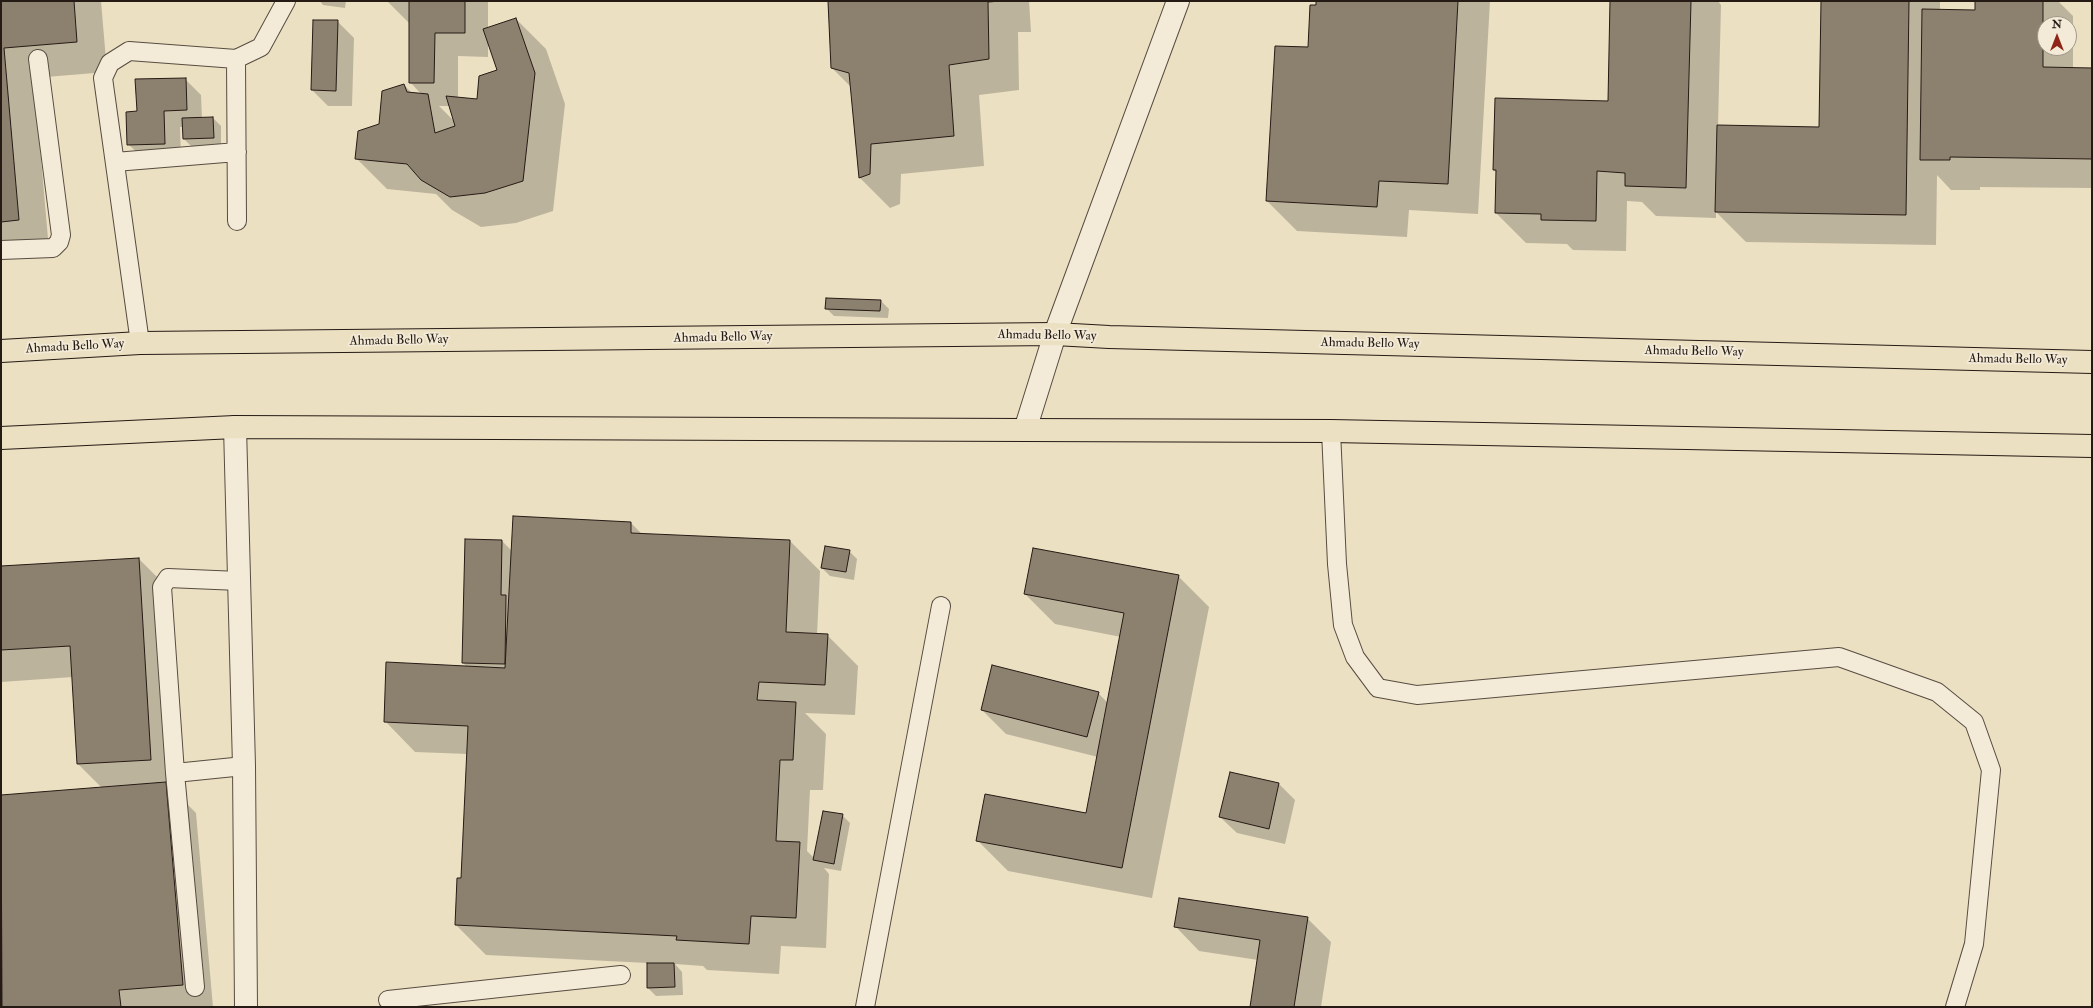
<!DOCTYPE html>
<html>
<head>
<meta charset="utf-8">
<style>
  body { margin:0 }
  #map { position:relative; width:2093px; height:1008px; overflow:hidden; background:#ece0c3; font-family:"IM FELL Double Pica",serif }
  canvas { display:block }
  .frame { position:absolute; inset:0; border:2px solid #251a14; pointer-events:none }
  .north { position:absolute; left:2037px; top:16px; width:40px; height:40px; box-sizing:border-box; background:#f3ebd8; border:1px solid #a1978a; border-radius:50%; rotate:0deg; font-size:11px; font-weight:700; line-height:16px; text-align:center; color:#251a14 }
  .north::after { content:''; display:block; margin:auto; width:14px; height:18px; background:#8f2418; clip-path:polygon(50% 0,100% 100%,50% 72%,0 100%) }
</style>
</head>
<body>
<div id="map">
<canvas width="2093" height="1008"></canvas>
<div class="frame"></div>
<div class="north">N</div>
</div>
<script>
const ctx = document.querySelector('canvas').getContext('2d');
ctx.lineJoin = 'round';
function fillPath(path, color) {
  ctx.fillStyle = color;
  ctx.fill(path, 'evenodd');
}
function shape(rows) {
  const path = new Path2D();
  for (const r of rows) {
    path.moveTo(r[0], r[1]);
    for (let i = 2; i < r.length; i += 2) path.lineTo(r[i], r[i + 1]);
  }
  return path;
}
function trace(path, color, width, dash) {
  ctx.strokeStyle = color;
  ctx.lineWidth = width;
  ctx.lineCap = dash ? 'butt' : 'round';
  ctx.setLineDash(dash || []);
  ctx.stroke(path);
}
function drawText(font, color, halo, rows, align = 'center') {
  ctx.font = font + ' "IM FELL Double Pica",serif';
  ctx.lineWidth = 3.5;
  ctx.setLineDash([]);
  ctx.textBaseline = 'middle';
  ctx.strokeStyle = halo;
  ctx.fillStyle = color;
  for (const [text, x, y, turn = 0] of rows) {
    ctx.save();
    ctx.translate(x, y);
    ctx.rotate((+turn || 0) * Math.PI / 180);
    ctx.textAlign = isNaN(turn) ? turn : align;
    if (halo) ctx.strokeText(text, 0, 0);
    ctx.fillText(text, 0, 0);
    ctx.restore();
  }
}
const shadow = shape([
  [1,1,101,1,107,72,34,78,49,250,1,255],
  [320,1,346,1,345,8,323,5],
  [387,1,488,1,488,28,516,19,546,49,565,104,553,211,516,223,481,227,452,210,436,194,387,189,356,158,380,125,404,85,413,94,422,95,410,82,410,24],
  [488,41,498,70,478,100,458,98,458,56,488,57],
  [439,106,450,106,455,122],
  [829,1,1029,1,1031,32,1018,32,1019,90,979,95,984,166,901,174,900,204,890,208,860,178,851,87,832,68],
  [1317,1,1490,1,1478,214,1409,210,1407,237,1297,231,1267,201,1309,48],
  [1611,1,1718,1,1721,5,1718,126,1820,128,1822,1,1940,1,1940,10,1976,11,1976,1,2058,1,2073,16,2073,68,2092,69,2092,188,1980,187,1980,190,1951,190,1937,175,1936,245,1746,242,1716,212,1716,218,1656,216,1642,202,1627,201,1626,251,1573,250,1567,244,1526,243,1496,213,1497,173,1494,170,1609,102],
  [2045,24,2069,24,2069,48,2045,48],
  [337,21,354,38,352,106,328,106,312,90],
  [185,79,201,95,202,119,213,118,221,126,221,146,192,147,184,139,184,127,180,127,181,159,145,160,128,144,138,112],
  [881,301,889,309,888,318,834,316,826,308],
  [631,523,642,534,790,541,820,571,817,635,827,635,858,666,855,715,805,713,826,734,823,790,810,790,807,851,815,859,842,815,850,823,841,871,824,868,829,874,826,948,781,946,779,974,707,970,703,966,675,964,682,972,683,995,656,996,648,988,648,963,486,955,456,925,462,879,468,754,415,752,385,721,467,667,463,663,502,541,512,551],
  [849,551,857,559,854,580,830,576,822,568],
  [139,559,169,589,173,790,196,813,213,1007,1,1007,1,796,102,788,78,764,73,677,1,682,1,567],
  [1178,576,1209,607,1152,898,1008,871,977,840,1087,814,1098,757,1006,734,982,710,1098,693,1108,703,1121,637,1055,624,1025,594],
  [1279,784,1295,800,1285,844,1237,833,1220,817],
  [1307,918,1331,942,1321,1007,1251,1007,1258,960,1199,951,1176,927]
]);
const building = shape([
  [1,1,74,1,77,42,4,48,19,220,1,222,1,1],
  [409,1,465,1,465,33,435,33,434,83,409,83,409,1],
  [828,1,1001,1,988,2,989,59,949,65,954,136,871,144,870,174,859,178,849,73,831,68,828,1],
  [1316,1,1458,1,1448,184,1379,181,1377,207,1266,201,1275,46,1308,47,1310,5,1316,5,1316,1],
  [1610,1,1691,1,1686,188,1625,186,1625,173,1597,171,1596,221,1541,220,1541,214,1495,213,1496,170,1493,170,1495,98,1608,101,1610,1],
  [1821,1,1909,1,1906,215,1715,212,1717,125,1819,127,1821,1],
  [1975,1,2043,1,2043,67,2092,68,2092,159,1950,157,1950,160,1920,160,1922,9,1975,10,1975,1],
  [516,18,535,73,523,181,485,193,450,197,421,180,407,164,355,159,358,131,379,124,382,91,404,84,407,92,428,94,435,133,455,126,446,96,477,99,479,76,497,70,483,29,516,18],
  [313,20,338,20,336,91,311,90,313,20],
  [186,78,187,110,164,111,165,144,127,145,126,112,137,111,135,79,186,78],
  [213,117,214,138,183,139,182,118,213,117],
  [826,298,881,300,880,311,825,309,826,298],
  [513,516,631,522,631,533,790,540,786,632,828,634,825,685,759,682,757,700,796,702,793,760,780,760,776,841,800,842,796,918,751,916,749,944,676,940,677,936,455,925,457,878,461,878,468,726,384,722,386,662,505,668,513,516],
  [465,539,502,540,501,595,506,595,505,664,462,663,465,539],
  [825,546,850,550,846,572,821,568,825,546],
  [1033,548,1179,575,1122,868,976,841,985,794,1086,813,1124,613,1024,594,1033,548],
  [139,558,151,760,77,764,70,646,1,650,1,566,139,558],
  [992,665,1099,692,1087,737,981,710,992,665],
  [1230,772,1279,783,1269,829,1219,817,1230,772],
  [166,782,183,985,119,990,121,1007,2,1007,1,795,166,782],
  [823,811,843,814,834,864,813,860,823,811],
  [1179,898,1308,917,1294,1007,1250,1007,1260,940,1174,927,1179,898],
  [647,963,674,963,675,987,647,988,647,963]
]);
const service = shape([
  [236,59,237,221],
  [115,162,237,152],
  [1,250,53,248,59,242,61,235,38,59],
  [140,343,103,78,110,63,129,51,236,59,261,47,286,1],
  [1331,431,1337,564,1343,625,1355,657,1378,688,1417,695,1839,657,1937,692,1974,722,1991,770,1974,944,1955,1007],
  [175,773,244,766],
  [195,987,175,773,162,587,168,578,239,581],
  [388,1000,621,975],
  [865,1007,941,606]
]);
const minor = shape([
  [235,427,244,766,246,1007]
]);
const tertiary = shape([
  [1025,430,1055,334,1178,1]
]);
const primary = shape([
  [1,351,140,343,1055,334,1109,337,2092,362],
  [1,438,235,427,1025,430,1331,431,2092,446]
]);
const streetNames = [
  ["Ahmadu Bello Way",1047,336,1],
  ["Ahmadu Bello Way",723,338,-1],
  ["Ahmadu Bello Way",399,341,-1],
  ["Ahmadu Bello Way",1370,344,1],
  ["Ahmadu Bello Way",75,347,-3],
  ["Ahmadu Bello Way",1694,352,1],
  ["Ahmadu Bello Way",2018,360,1]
];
fillPath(shadow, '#0003');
fillPath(building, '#8c816f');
trace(building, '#251a14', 1);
trace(service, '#574c40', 20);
trace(minor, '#574c40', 24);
trace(tertiary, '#574c40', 24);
trace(primary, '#251a14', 24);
trace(service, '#f3ebd8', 18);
trace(minor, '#f3ebd8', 22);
trace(tertiary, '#f3ebd8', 22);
trace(primary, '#ece0c3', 22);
drawText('13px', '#251a14', '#f3ebd8', streetNames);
</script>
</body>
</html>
